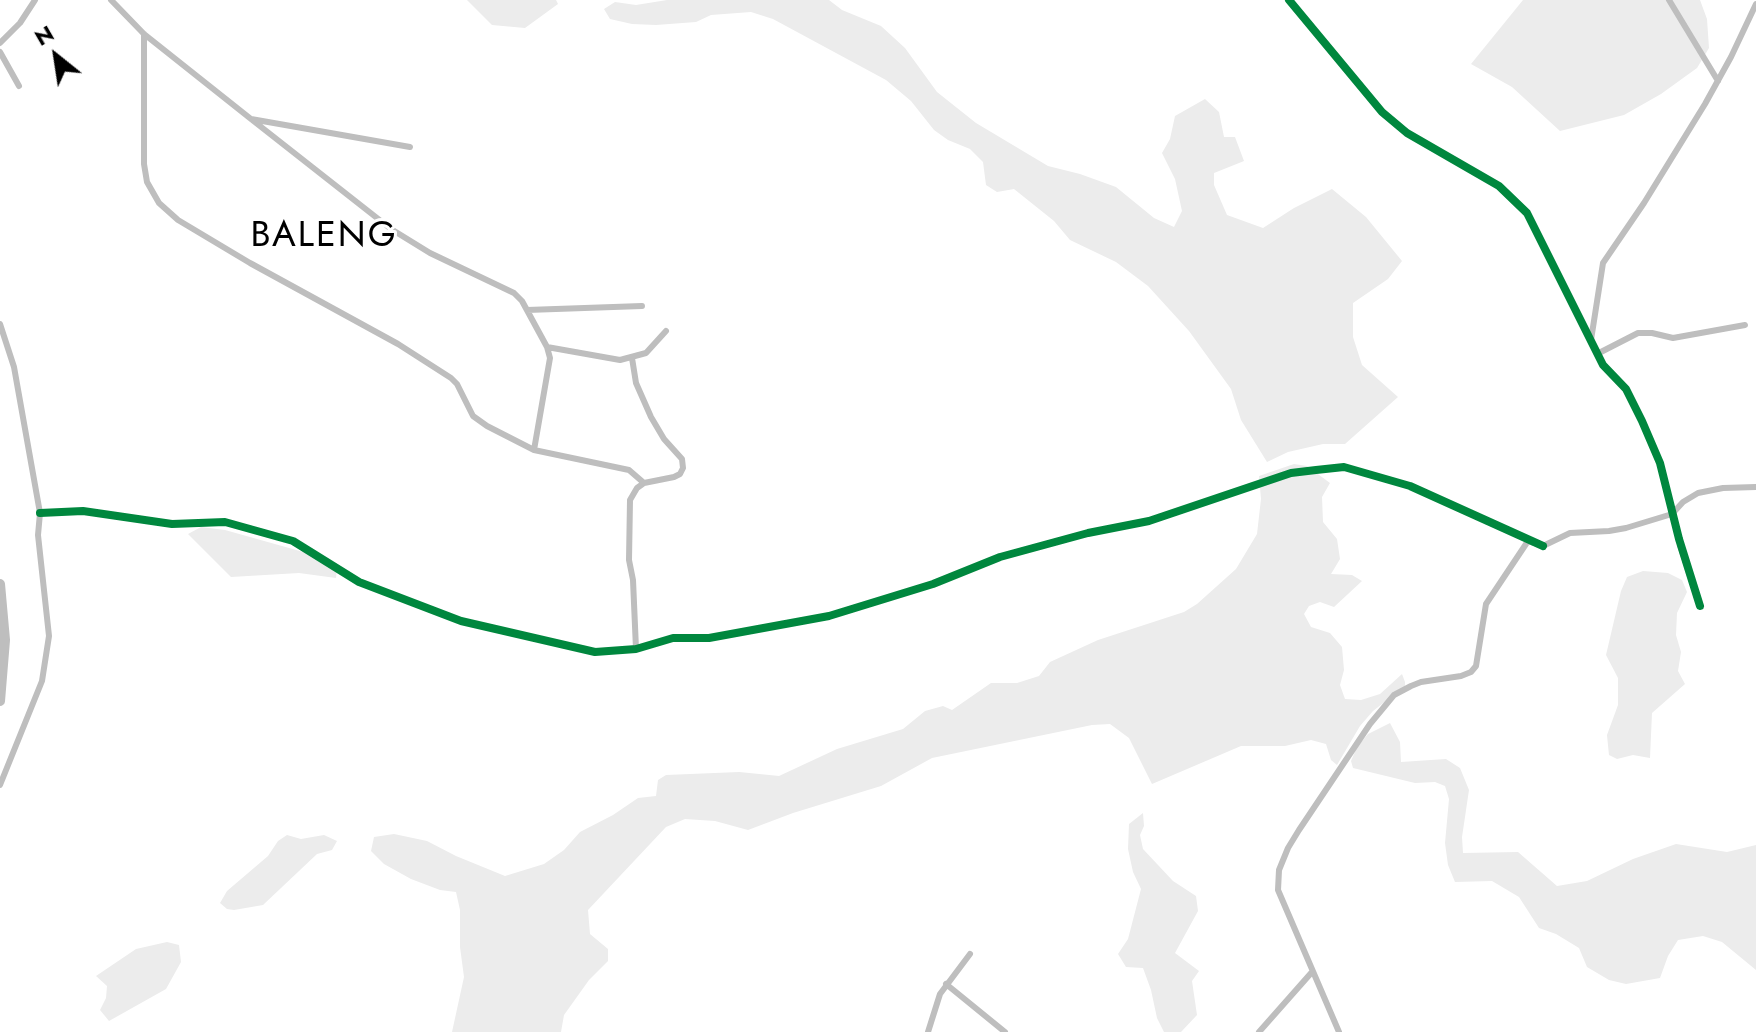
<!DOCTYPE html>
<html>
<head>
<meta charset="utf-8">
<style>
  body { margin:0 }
  #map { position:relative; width:1756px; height:1032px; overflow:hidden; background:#fff; font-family:Jost,sans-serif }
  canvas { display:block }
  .north { position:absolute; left:16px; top:16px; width:80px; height:80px; -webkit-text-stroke:6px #fff; paint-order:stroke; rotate:330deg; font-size:22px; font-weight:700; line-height:32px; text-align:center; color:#000 }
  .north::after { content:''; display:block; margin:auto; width:28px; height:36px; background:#000; clip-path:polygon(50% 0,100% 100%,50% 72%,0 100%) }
</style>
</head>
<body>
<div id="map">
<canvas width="1756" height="1032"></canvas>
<div class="north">N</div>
</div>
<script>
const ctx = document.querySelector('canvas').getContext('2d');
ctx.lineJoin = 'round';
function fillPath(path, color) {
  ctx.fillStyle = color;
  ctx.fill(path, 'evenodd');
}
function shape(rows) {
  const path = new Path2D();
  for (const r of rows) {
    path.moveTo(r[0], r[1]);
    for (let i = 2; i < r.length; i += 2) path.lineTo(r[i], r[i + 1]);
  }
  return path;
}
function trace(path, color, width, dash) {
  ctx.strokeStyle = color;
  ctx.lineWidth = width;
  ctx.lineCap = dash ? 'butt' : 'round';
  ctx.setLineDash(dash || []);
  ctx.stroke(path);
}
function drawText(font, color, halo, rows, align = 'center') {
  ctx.font = font + ' Jost,sans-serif';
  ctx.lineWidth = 6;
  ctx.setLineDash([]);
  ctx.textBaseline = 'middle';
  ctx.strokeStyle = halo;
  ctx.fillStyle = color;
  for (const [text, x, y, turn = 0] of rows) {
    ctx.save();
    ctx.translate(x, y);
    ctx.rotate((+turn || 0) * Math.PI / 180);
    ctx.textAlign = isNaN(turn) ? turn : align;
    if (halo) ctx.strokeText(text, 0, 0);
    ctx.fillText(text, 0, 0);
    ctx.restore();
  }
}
const green = shape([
  [467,0,556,0,558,4,525,28,492,25],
  [667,0,829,0,842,10,881,26,905,48,937,92,976,123,1048,166,1080,174,1116,187,1154,218,1174,227,1182,211,1175,179,1162,153,1170,139,1175,116,1205,99,1219,112,1224,137,1235,137,1244,161,1214,173,1214,185,1227,215,1263,228,1294,208,1332,189,1366,217,1402,261,1388,279,1353,303,1353,337,1362,365,1398,397,1345,444,1323,444,1288,452,1267,462,1241,420,1231,389,1189,331,1148,286,1116,262,1070,240,1054,221,1014,189,997,192,986,185,983,162,970,149,948,140,934,130,911,101,886,80,773,19,751,12,711,15,696,22,656,25,632,24,610,19,604,9,615,2,636,5],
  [1523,0,1700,0,1707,19,1709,48,1697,68,1661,94,1624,115,1560,131,1512,87,1471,64],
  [1294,464,1307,466,1330,483,1322,497,1323,522,1337,539,1340,559,1331,574,1352,575,1362,581,1334,607,1320,602,1309,606,1304,614,1311,627,1330,633,1342,647,1344,670,1340,685,1345,699,1361,700,1380,694,1402,674,1405,682,1405,691,1391,697,1373,711,1360,726,1337,765,1331,760,1326,744,1311,740,1285,746,1241,746,1152,784,1129,738,1110,724,1092,725,932,758,881,786,793,813,748,830,715,821,685,819,666,827,588,910,590,934,608,949,608,961,589,980,564,1015,561,1032,452,1032,464,977,460,947,460,910,456,892,440,890,411,879,384,864,371,851,374,837,394,834,427,841,456,856,505,876,544,864,564,850,580,832,613,815,638,798,656,796,658,780,666,775,739,772,779,776,837,749,903,729,925,711,943,706,952,710,991,683,1017,683,1039,676,1050,662,1098,640,1184,612,1197,604,1236,569,1257,534,1261,499,1259,476],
  [201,527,225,530,314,555,337,569,336,578,299,573,231,577,188,534],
  [1643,571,1668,573,1682,580,1687,592,1677,613,1676,635,1681,652,1678,671,1685,684,1652,713,1650,758,1633,755,1617,759,1609,755,1607,735,1618,705,1618,678,1606,655,1621,591,1627,577],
  [1390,723,1400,742,1401,762,1446,759,1460,768,1469,790,1462,837,1463,853,1518,852,1557,886,1587,881,1633,859,1676,844,1727,852,1756,845,1756,970,1722,942,1703,936,1678,940,1668,956,1660,978,1626,984,1609,980,1587,967,1579,948,1556,934,1539,928,1519,897,1492,881,1455,882,1448,865,1445,843,1449,799,1445,786,1435,782,1415,783,1353,768,1351,761,1357,747,1368,734],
  [1143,813,1144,826,1140,835,1143,849,1173,881,1196,896,1198,911,1175,953,1199,971,1192,981,1197,1015,1181,1032,1164,1032,1157,1018,1151,990,1143,968,1126,967,1118,954,1128,939,1141,889,1133,872,1128,849,1129,824],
  [287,835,301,839,324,835,337,841,332,850,317,854,263,905,234,910,227,909,220,903,227,891,268,856,278,841],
  [167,942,179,945,181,962,166,989,109,1021,100,1010,106,998,107,986,96,976,136,949]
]);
const street = shape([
  [111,0,144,34,251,119,410,147],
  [1289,0,1382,112,1407,133,1499,186,1527,213,1603,365,1626,389,1642,421,1660,463,1679,539],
  [1669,0,1718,81],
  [144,34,144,164,147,182,159,203,178,220,250,263,398,344,451,378,457,384,473,416,487,426,534,450,629,470,644,483],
  [0,43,20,23,35,0],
  [0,52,19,86],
  [251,119,391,229,430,253,514,293,522,301,547,347,550,358,534,450],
  [527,310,642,306],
  [0,324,14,367,40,513,38,535,49,636,42,681,0,785],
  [1591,340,1603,263,1644,203,1705,104,1731,57,1756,4],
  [547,347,620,360,646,353,666,331],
  [1597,354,1638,333,1652,333,1673,338,1745,325],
  [632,358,636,383,651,417,664,439,682,459,683,468,680,474,674,477,644,483,637,488,630,500,629,560,633,580,636,649],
  [40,513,83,511,172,524,225,522,293,541,359,582,461,621,595,652,636,649,673,638,709,638,829,616,933,584,1000,557,1088,533,1149,521,1291,473,1316,470,1344,467,1410,486,1543,546],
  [1680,545,1700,606],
  [946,984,1005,1032],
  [928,1032,940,994,970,954],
  [1259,1032,1312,972],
  [1339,1032,1278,890,1279,870,1288,848,1299,830,1370,724,1394,695,1411,686,1421,682,1461,676,1471,672,1476,666,1486,604,1528,541,1543,546,1570,533,1609,531,1626,528,1672,514,1683,502,1698,493,1723,488,1756,487]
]);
const primary = shape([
  [0,584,5,640,0,701]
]);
const cycleway = shape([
  [1289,0,1382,112,1407,133,1499,186,1527,213,1603,365,1626,389,1642,421,1660,463,1679,539,1700,606],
  [40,513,83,511,172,524,225,522,293,541,359,582,461,621,595,652,636,649,673,638,709,638,829,616,933,584,1000,557,1088,533,1149,521,1291,473,1316,470,1344,467,1410,486,1543,546]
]);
const quarterNames = [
  ["BALENG",324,237]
];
fillPath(green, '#ececec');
trace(street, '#bebebe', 6);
trace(primary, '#bebebe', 10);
trace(cycleway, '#00873e', 8);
ctx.letterSpacing = '2px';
drawText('36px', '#000', '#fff', quarterNames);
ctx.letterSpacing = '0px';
</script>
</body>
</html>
